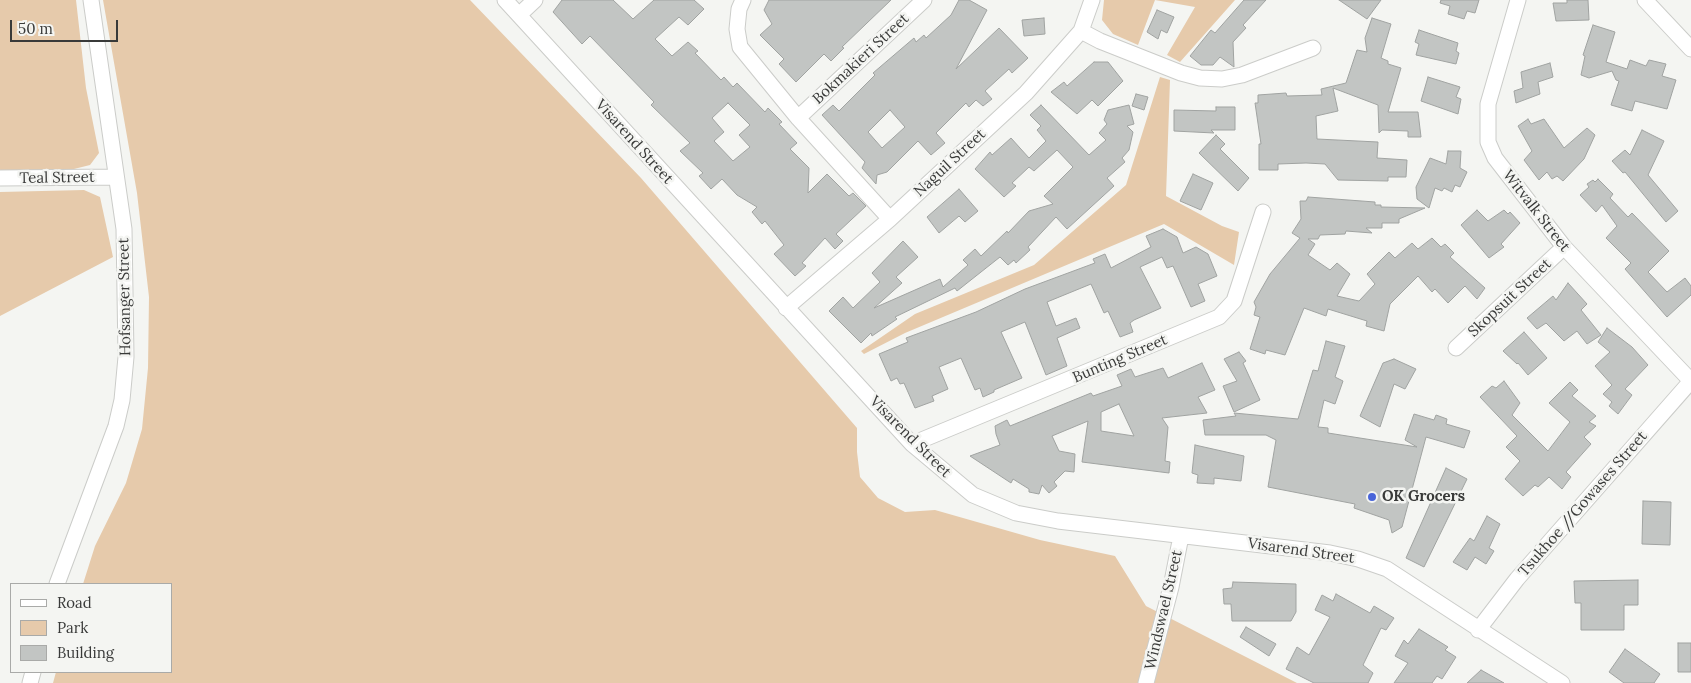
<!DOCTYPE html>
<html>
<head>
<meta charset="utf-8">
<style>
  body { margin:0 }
  #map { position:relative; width:1691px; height:683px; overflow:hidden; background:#f4f5f2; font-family:Lora,serif }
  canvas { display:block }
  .legend { position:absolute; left:10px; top:583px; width:162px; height:90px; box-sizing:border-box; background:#f4f5f2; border:1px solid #a9aaa8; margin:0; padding:6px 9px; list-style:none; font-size:15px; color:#393a39 }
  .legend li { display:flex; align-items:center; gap:10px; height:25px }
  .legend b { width:25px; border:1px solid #a9aaa8 }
  .scale { position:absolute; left:10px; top:20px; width:108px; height:22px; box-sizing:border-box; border:2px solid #393a39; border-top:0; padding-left:6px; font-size:15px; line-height:18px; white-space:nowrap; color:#393a39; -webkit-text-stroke:4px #f4f5f2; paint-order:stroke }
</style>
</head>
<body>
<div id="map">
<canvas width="1691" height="683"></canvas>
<ul class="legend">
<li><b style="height:6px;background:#fff"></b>Road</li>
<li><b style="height:14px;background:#e6caab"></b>Park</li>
<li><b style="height:14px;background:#c2c5c3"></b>Building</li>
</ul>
<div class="scale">50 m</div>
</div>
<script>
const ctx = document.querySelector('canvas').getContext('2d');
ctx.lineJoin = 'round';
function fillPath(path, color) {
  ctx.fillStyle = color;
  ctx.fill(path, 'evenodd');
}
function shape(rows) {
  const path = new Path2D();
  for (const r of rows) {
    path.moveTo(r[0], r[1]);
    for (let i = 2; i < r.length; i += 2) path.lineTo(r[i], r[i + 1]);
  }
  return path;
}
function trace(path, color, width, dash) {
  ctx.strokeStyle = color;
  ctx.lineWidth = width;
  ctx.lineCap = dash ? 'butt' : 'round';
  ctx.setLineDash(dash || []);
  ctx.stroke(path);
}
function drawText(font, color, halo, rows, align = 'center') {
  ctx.font = font + ' Lora,serif';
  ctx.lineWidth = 5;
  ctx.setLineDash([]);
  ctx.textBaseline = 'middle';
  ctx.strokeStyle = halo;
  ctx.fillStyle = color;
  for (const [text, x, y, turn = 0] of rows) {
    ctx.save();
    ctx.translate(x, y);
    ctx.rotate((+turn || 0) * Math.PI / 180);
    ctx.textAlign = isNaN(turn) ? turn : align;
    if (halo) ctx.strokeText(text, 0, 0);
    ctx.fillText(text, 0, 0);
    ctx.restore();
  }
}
const green = shape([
  [0,0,76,0,86,88,99,153,90,165,62,172,0,171],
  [103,0,470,0,641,178,857,428,857,452,860,477,878,498,905,512,935,510,1040,540,1115,556,1146,606,1297,683,53,683,56,672,171,672,171,584,83,584,95,546,126,483,142,429,148,368,149,297,137,193],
  [1104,0,1235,0,1180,62,1167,55,1195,7,1155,0,1138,45,1113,34,1102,20],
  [1160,77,1170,80,1166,196,1222,226,1239,232,1234,265,1164,224,905,333,864,354,861,351,915,314,1034,265,1126,185],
  [84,190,100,197,113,257,0,316,0,192]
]);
const building = shape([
  [562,0,613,0,633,19,654,0,694,0,704,9,688,25,679,17,655,39,672,56,688,42,698,51,695,53,721,80,724,77,733,87,737,83,765,112,768,108,782,122,779,124,797,143,790,149,809,168,808,193,827,174,849,196,853,193,866,206,836,234,843,241,835,249,825,238,802,263,806,266,795,276,774,254,784,245,765,221,762,224,752,212,757,207,737,195,722,179,711,189,699,176,703,173,680,151,690,143,651,105,654,102,590,36,582,44,553,12,562,0],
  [728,103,750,125,739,135,750,147,733,161,714,141,724,132,712,118,728,103],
  [769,0,891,0,842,47,844,48,831,61,824,54,796,82,779,64,784,59,760,35,772,24,764,10,769,0],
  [959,0,969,0,987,10,956,69,999,28,1028,58,1012,73,1009,69,985,91,992,99,983,106,976,100,969,107,966,103,936,133,945,143,931,155,918,141,887,172,877,175,876,184,862,168,865,162,822,115,833,105,839,111,875,75,873,73,914,38,916,42,924,35,926,38,951,15,959,0],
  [890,110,905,127,882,148,868,132,890,110],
  [1244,0,1266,0,1243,25,1246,28,1233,42,1234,67,1220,57,1213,65,1201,65,1190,56,1211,30,1215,33,1244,0],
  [1339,0,1381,0,1367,19,1339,0],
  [1441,0,1479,0,1475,13,1467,11,1464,19,1448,14,1450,6,1440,3,1441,0],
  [1567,0,1588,0,1589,20,1556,21,1553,3,1567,3,1567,0],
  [1157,10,1174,17,1167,33,1161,30,1158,39,1147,32,1157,10],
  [1044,18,1045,34,1024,36,1022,20,1044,18],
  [1372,18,1391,24,1381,58,1388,61,1388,64,1401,68,1388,112,1418,112,1421,137,1408,137,1408,131,1382,130,1379,133,1378,105,1333,88,1338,111,1316,116,1317,139,1378,142,1377,158,1407,160,1406,177,1388,177,1388,181,1338,180,1325,164,1306,163,1278,164,1278,170,1259,170,1259,144,1261,144,1255,103,1258,103,1258,95,1286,93,1287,96,1322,95,1321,89,1346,83,1357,50,1367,52,1365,38,1372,18],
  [1593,25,1615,32,1606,62,1627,69,1630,60,1646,66,1649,60,1666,64,1662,76,1676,80,1667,109,1635,101,1632,111,1611,105,1619,81,1616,80,1612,71,1589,78,1581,75,1585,56,1583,55,1593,25],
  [1419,30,1458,43,1456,51,1459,53,1456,64,1416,55,1419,44,1415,42,1419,30],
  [1094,62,1108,62,1123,81,1098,106,1092,100,1077,114,1051,92,1064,82,1067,86,1094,62],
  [1550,63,1553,77,1538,82,1540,94,1516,103,1514,91,1523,88,1521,72,1550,63],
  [1428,77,1460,87,1456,97,1461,99,1458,114,1421,101,1428,77],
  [1136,94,1148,97,1144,110,1132,106,1136,94],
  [1041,105,1089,155,1106,140,1099,133,1107,124,1104,120,1108,110,1129,105,1134,124,1127,126,1133,132,1129,150,1122,158,1125,162,1107,178,1114,186,1067,229,1056,217,1028,247,1030,250,1016,263,1014,260,1008,265,1000,257,957,291,955,288,895,317,897,319,872,336,871,333,861,343,829,311,843,297,853,308,880,282,872,273,903,241,918,257,896,277,902,283,874,308,940,279,943,287,968,265,963,260,975,249,981,256,1007,231,1008,233,1029,211,1053,204,1044,196,1073,167,1057,150,1034,171,1029,167,1012,183,1016,186,1004,197,975,169,990,152,992,155,1011,138,1029,158,1046,141,1037,130,1041,126,1030,115,1041,105],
  [1216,107,1235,107,1235,130,1211,130,1214,133,1174,131,1174,110,1216,111,1216,107],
  [1528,119,1531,124,1544,119,1564,148,1587,128,1595,135,1584,159,1563,181,1557,176,1552,179,1547,172,1539,180,1524,160,1532,151,1518,126,1528,119],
  [1642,130,1664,141,1648,175,1678,211,1666,222,1625,172,1623,173,1612,161,1625,150,1630,155,1642,130],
  [1216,135,1225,144,1220,149,1249,178,1238,191,1199,153,1216,135],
  [1448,151,1461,151,1460,168,1467,172,1460,187,1455,185,1452,192,1444,188,1442,191,1435,188,1429,208,1417,199,1416,187,1430,158,1446,164,1448,151],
  [1193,174,1213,183,1201,210,1180,201,1193,174],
  [1598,179,1613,194,1610,198,1628,217,1632,213,1669,251,1648,272,1667,292,1685,278,1691,286,1691,295,1667,317,1625,269,1631,263,1606,238,1617,226,1602,205,1596,212,1580,195,1589,187,1587,184,1593,180,1595,182,1598,179],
  [959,189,978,211,965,222,959,216,939,233,927,217,959,189],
  [1308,197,1375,202,1375,205,1381,205,1381,207,1425,208,1399,219,1399,223,1382,223,1382,228,1366,228,1372,233,1346,231,1345,234,1320,235,1318,239,1308,239,1315,244,1308,255,1330,270,1337,263,1350,274,1337,296,1359,301,1375,284,1367,274,1389,252,1395,258,1412,243,1418,249,1432,238,1441,247,1445,244,1454,253,1450,257,1485,288,1477,299,1465,286,1448,303,1435,289,1432,292,1418,276,1390,304,1384,331,1366,326,1367,321,1328,309,1326,316,1304,308,1285,355,1266,350,1265,354,1250,349,1260,317,1254,315,1256,307,1254,302,1270,274,1300,238,1292,233,1301,219,1300,201,1306,201,1308,197],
  [1477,210,1488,221,1504,210,1508,214,1510,212,1520,223,1501,244,1504,247,1489,258,1461,225,1477,210],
  [1163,229,1177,237,1183,253,1196,247,1208,254,1217,276,1198,284,1205,301,1191,307,1173,266,1167,268,1162,257,1140,267,1161,308,1134,320,1130,323,1133,332,1120,337,1108,311,1104,313,1091,284,1047,302,1056,326,1076,318,1080,328,1057,338,1067,366,1046,375,1025,322,1001,332,1022,378,994,390,994,392,983,397,980,388,975,390,961,358,939,367,948,389,932,396,934,401,915,408,904,383,900,384,897,378,891,381,879,354,908,342,906,338,976,312,1025,289,1095,263,1093,259,1105,254,1111,268,1151,247,1146,236,1163,229],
  [1568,283,1587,304,1581,310,1601,335,1587,344,1577,331,1564,341,1546,323,1537,329,1527,318,1553,296,1556,300,1568,283],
  [1607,328,1632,347,1648,365,1625,389,1632,395,1618,414,1609,406,1612,402,1603,394,1612,385,1595,366,1610,352,1598,342,1607,328],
  [1524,332,1547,358,1528,375,1518,363,1517,364,1503,351,1524,332],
  [1326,341,1345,346,1335,377,1343,381,1335,404,1324,400,1318,427,1328,428,1328,433,1417,447,1405,440,1414,414,1434,420,1436,415,1447,419,1446,424,1470,431,1464,448,1426,437,1402,527,1392,533,1389,520,1354,508,1355,504,1268,487,1276,440,1266,435,1205,435,1203,420,1236,416,1234,413,1298,419,1313,370,1318,371,1326,341],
  [1239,352,1246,361,1243,363,1260,400,1234,412,1223,386,1237,381,1224,359,1239,352],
  [1394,359,1416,369,1405,389,1394,384,1380,427,1360,416,1383,363,1394,359],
  [1202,363,1215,390,1198,397,1207,413,1162,418,1168,427,1165,461,1170,462,1169,473,1082,462,1088,421,1052,436,1059,451,1075,454,1074,472,1065,471,1054,482,1057,486,1049,493,1042,485,1039,494,1029,492,1029,489,1013,479,1011,483,970,456,1000,445,996,434,995,426,1007,420,1010,426,1091,393,1093,396,1122,386,1117,375,1131,369,1135,377,1163,368,1168,378,1202,363],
  [1119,404,1134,436,1101,431,1101,412,1119,404],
  [1504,381,1520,403,1512,415,1548,451,1570,422,1549,403,1570,382,1578,390,1572,396,1596,416,1589,422,1596,426,1584,437,1591,444,1566,472,1571,477,1562,489,1549,477,1538,487,1535,485,1523,496,1505,479,1520,461,1506,447,1517,436,1480,397,1492,386,1496,388,1504,381],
  [1195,445,1244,456,1241,481,1214,478,1214,484,1197,483,1198,475,1192,473,1195,445],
  [1446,468,1467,479,1424,567,1406,558,1446,468],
  [1643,501,1671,502,1670,545,1642,544,1643,501],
  [1487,516,1500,524,1489,548,1494,551,1486,564,1475,557,1467,570,1453,562,1470,538,1474,541,1487,516],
  [1638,580,1638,605,1624,605,1624,630,1581,630,1581,603,1575,603,1574,581,1638,580],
  [1233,582,1296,584,1296,612,1291,621,1232,621,1231,604,1224,604,1223,589,1232,588,1233,582],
  [1336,594,1370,613,1374,606,1394,618,1386,630,1381,628,1363,665,1373,673,1368,683,1314,683,1286,669,1297,647,1309,655,1330,617,1315,610,1322,595,1333,601,1336,594],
  [1246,627,1276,644,1269,656,1240,637,1246,627],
  [1419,629,1448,647,1445,650,1456,657,1442,679,1437,676,1432,683,1394,683,1408,663,1395,656,1404,640,1408,644,1419,629],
  [1678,643,1691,643,1691,672,1678,672,1678,643],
  [1625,649,1660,674,1654,683,1624,683,1609,672,1625,649],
  [1481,670,1504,683,1467,683,1481,670]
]);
const street = shape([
  [505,0,912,444,973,495,1016,513,1058,521,1330,553,1358,559,1387,569,1562,683],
  [743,0,739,9,737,29,740,47,798,118,890,219],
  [1518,0,1488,104,1488,142,1495,158,1564,247,1691,381],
  [1645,0,1691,49],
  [519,15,535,0],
  [1081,31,1100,41,1181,73,1200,78,1222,79,1242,75,1313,48],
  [798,118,924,0],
  [0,178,115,177],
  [786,308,890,219,1026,93,1081,31,1092,0],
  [1456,348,1564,247],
  [912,444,1219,317,1234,301,1263,212],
  [57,584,116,426,122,400,126,357,124,229,91,0],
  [1478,630,1517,579,1691,381],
  [30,683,33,672],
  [1146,683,1171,587,1181,536]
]);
const markers = [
  [1372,497,5,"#4965d9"]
];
const streetNames = [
  ["Bokmakieri Street",861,59,-43],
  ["Visarend Street",634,142,48],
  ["Naguil Street",950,163,-43],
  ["Teal Street",57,178,-1],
  ["Witvalk Street",1536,211,52],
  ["Hofsanger Street",125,297,-91],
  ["Skopsuit Street",1510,298,-43],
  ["Bunting Street",1120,359,-23],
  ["Visarend Street",910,437,45],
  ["Tsukhoe //Gowases Street",1583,504,-49],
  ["Visarend Street",1301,551,8],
  ["Windswael Street",1164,610,-77]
];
const poiNames = [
  ["OK Grocers",1382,497]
];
fillPath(green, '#e6caab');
fillPath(building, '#c2c5c3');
trace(building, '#a0a3a1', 1);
trace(street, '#cbccc9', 17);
trace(street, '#fff', 15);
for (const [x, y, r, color] of markers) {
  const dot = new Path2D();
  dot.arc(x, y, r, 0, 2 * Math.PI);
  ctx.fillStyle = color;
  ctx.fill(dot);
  trace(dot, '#f4f5f2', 2);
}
drawText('15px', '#393a39', '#f4f5f2', streetNames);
drawText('bold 15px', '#393a39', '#f4f5f2', poiNames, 'left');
</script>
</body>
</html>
